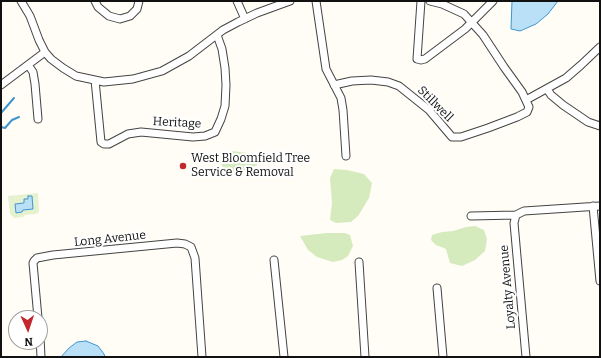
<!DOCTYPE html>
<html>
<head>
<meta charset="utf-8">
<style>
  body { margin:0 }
  #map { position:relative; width:601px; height:358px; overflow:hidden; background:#fffdf5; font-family:Bitter,serif }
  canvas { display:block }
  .frame { position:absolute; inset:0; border:2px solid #111; pointer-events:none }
  .north { position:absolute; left:8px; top:310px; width:40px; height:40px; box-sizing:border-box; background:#fff; border:1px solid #a0a0a0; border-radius:50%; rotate:177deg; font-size:11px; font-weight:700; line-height:16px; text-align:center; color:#111 }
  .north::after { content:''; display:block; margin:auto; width:14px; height:18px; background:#c4262e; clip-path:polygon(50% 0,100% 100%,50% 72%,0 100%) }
</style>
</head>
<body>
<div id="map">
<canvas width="601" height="358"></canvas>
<div class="frame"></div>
<div class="north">N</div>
</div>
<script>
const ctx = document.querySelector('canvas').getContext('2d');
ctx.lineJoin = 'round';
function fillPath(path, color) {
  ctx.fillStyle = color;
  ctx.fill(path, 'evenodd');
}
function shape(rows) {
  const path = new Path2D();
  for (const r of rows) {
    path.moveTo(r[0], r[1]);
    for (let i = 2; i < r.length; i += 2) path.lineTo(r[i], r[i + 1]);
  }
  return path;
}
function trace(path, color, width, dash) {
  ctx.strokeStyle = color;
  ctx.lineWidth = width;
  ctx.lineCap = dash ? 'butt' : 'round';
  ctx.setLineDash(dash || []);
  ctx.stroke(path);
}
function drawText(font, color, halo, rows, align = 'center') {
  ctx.font = font + ' Bitter,serif';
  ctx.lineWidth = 4;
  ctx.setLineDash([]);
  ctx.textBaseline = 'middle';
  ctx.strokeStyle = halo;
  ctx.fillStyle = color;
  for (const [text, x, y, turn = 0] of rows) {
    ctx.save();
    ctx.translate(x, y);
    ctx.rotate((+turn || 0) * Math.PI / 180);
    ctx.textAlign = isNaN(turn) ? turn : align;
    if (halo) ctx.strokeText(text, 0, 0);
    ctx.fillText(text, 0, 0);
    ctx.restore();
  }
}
const green = shape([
  [232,151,255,154,260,158,257,165,248,169,236,173,225,172,220,161,224,153],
  [334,169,347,170,364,174,372,183,369,198,358,216,351,222,336,223,330,220,332,203,330,178],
  [475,226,484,230,487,239,485,251,475,260,462,266,450,263,446,249,436,245,431,240,432,235,442,232,453,231,466,227],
  [327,233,345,233,350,235,353,246,348,256,342,260,333,262,317,257,308,250,300,236]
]);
const pitch = shape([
  [38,193,39,212,36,214,25,215,23,217,14,218,10,214,8,196]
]);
const water = shape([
  [512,1,558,1,548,14,536,24,520,31,511,29,512,1],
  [28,196,32,196,33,209,23,210,22,212,16,213,15,204,24,203,24,199,28,199,28,196],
  [86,341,98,346,104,354,105,357,61,357,69,348,77,342,86,341]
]);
const stream = shape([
  [1,113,14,98],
  [1,127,5,128,12,120,19,117]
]);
const minor = shape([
  [21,1,30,16,39,40,45,52,51,59,63,68,76,76,104,82,133,79,162,71,189,56,223,30,238,22,257,13,290,1],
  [95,1,98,7,109,16,120,19,130,16,137,9,139,1],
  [237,1,245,19],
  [316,1,326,69,341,98,343,110,346,156],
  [421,1,417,59,421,60,425,59,465,29,493,1],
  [28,65,33,72,35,84,38,119],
  [95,80,101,142,104,144,109,144,128,134,141,132,193,137,205,136,215,132,221,119,225,106,226,85,225,68,222,49,217,35],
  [1,85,45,52],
  [334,85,352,81,371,80,388,82,399,86,429,110,452,137,461,137,488,128,517,117,527,112,529,107,522,92,504,67,483,35,464,14,442,4,430,1],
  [547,89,551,95,563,105,588,122,600,126],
  [526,100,566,78,581,65,600,47],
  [593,206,600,281],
  [516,215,514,223,526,357],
  [471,216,516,215,524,211,600,206],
  [274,260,284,357],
  [359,262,365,357],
  [437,288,443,357],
  [38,318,33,263,34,261,37,258,53,255,177,243,185,244,191,247,195,258,202,357],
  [40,337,41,357]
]);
const markers = [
  [183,166,4,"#c4262e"]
];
const streetNames = [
  ["Stillwell",435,104,45],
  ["Heritage",177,123,3],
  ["Long Avenue",110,239,-6],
  ["Loyalty Avenue",508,287,-95]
];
const poiNames = [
  ["West Bloomfield Tree",191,159],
  ["Service & Removal",191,173]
];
fillPath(green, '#d5ebbd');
fillPath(pitch, '#e6f2cf');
fillPath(water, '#b9e0f7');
trace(water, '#3f96cf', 1);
trace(stream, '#3f96cf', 2);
trace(minor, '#444', 9);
trace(minor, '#fff', 7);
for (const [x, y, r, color] of markers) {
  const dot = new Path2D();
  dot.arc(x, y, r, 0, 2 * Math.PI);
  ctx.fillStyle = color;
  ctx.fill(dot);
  trace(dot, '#fff', 1.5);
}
drawText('12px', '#111', '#fff', streetNames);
drawText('12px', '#111', '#fff', poiNames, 'left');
</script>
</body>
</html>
